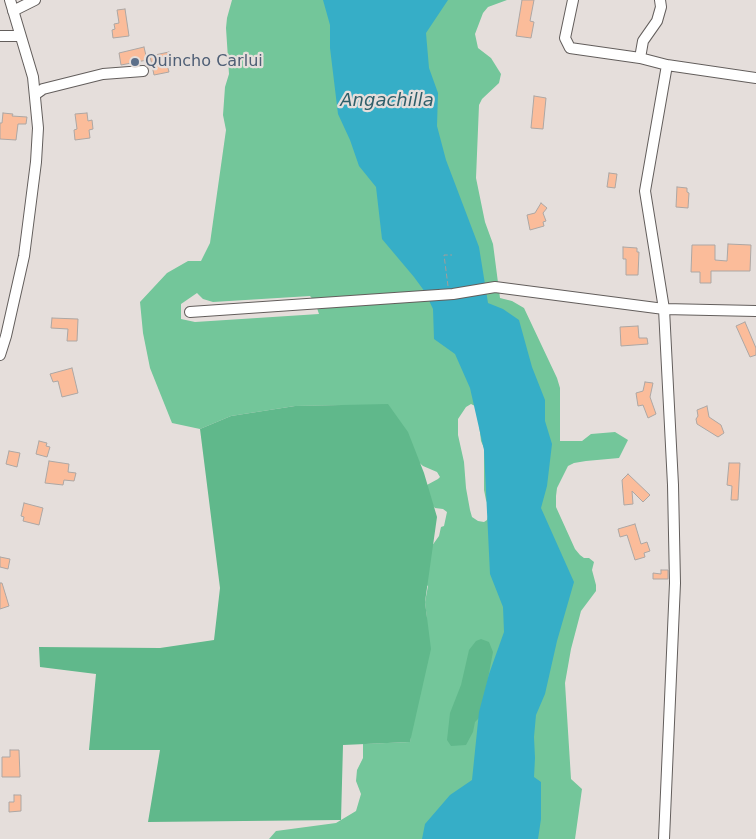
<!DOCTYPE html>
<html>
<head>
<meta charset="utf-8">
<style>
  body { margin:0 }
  canvas { display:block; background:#e5dedb }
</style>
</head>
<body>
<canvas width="756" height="839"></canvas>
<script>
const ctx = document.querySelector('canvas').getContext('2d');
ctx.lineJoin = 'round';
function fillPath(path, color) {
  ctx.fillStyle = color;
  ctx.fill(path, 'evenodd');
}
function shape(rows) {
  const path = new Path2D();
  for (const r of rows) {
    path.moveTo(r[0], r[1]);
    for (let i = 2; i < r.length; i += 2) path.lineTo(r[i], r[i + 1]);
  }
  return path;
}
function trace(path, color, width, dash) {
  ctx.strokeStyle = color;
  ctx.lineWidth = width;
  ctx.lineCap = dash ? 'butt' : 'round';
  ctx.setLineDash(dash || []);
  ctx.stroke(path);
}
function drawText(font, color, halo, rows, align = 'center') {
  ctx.font = font + ' "DejaVu Sans",sans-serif';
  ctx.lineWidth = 4.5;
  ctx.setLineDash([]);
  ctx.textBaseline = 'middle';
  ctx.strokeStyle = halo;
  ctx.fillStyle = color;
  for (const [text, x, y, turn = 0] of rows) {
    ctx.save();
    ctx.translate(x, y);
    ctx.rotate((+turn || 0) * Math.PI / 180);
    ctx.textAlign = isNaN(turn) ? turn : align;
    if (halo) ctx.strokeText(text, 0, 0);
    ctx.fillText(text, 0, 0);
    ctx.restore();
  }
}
const green = shape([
  [232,0,507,0,488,7,483,13,475,34,478,48,491,58,501,74,499,83,482,99,479,105,476,178,485,222,493,244,500,298,512,301,524,308,557,378,560,388,560,441,582,441,591,434,615,432,628,440,619,458,586,461,574,463,568,466,557,488,556,496,556,507,575,549,580,555,584,558,589,558,594,562,592,570,596,585,596,591,581,611,571,649,565,683,571,779,582,789,575,839,269,839,276,831,336,823,356,811,361,794,356,781,357,770,363,758,363,744,410,742,427,619,425,602,428,586,425,584,429,550,439,536,441,527,444,526,447,512,443,509,435,508,425,497,425,486,438,479,440,477,437,472,423,466,354,405,295,406,231,416,200,429,172,423,150,368,143,333,140,302,167,273,188,261,201,261,210,243,226,130,223,115,225,87,229,74,226,28,227,18],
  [197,293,203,299,213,302,310,296,315,302,319,314,195,322,181,319,181,304],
  [471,404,477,407,481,441,484,448,484,490,486,500,490,509,487,520,484,522,478,521,472,517,470,510,466,488,464,462,458,435,458,419,466,407]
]);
const forest = shape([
  [388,404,408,432,424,473,437,517,425,602,431,649,410,742,343,745,341,820,148,822,160,750,89,750,96,674,40,667,39,647,160,648,214,640,220,588,200,429,231,416,295,406],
  [481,639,489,642,493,652,481,716,475,722,473,732,466,745,451,746,447,740,450,713,461,685,469,650,476,641]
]);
const water = shape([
  [323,0,448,0,426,33,429,68,438,93,437,126,446,160,479,247,488,303,503,309,519,320,532,367,545,400,545,421,552,444,547,486,541,508,574,582,557,641,545,694,536,715,534,737,535,758,534,777,541,782,541,819,538,839,422,839,425,824,450,795,472,780,479,712,489,674,504,632,503,607,490,574,484,450,470,388,455,354,434,339,433,309,425,292,414,277,382,239,376,187,359,166,350,140,338,114,330,48,330,25]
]);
const building = shape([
  [522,0,534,0,530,21,534,22,531,38,516,36,522,0],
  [125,9,129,36,113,38,112,30,115,29,114,24,119,23,117,10,125,9],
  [144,47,147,60,121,65,119,53,144,47],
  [169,52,171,59,166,60,169,72,154,75,150,56,169,52],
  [534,96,546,98,543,129,531,128,534,96],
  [3,113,13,114,12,116,27,117,26,124,18,124,16,140,0,139,0,123,2,123,3,113],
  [87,113,88,121,92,120,93,129,89,130,90,138,75,140,74,130,77,129,75,114,87,113],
  [609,173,617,174,615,188,607,187,609,173],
  [677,187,687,188,687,192,689,193,688,208,676,207,677,187],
  [541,203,547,208,543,213,546,221,543,222,544,226,530,230,527,215,535,213,541,203],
  [728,244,751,245,750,271,711,271,711,283,700,283,700,272,691,272,692,245,715,245,715,260,727,261,728,244],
  [623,247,637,248,637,252,639,252,638,275,626,275,626,259,623,259,623,247],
  [52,318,78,319,77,341,67,341,68,329,51,328,52,318],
  [745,322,756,348,756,355,750,357,736,326,745,322],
  [638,326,639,338,647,338,648,344,621,346,620,327,638,326],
  [72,368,78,393,62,397,58,381,53,382,50,374,72,368],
  [645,382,653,383,650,397,656,414,648,418,643,405,638,406,636,393,643,391,645,382],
  [707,406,709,417,721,425,724,433,718,437,697,424,696,419,698,416,697,410,707,406],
  [39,441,47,443,46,446,50,447,47,457,36,454,39,441],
  [9,451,20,453,17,467,6,464,9,451],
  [49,461,69,464,68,472,76,473,74,481,64,480,63,485,45,483,49,461],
  [729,463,740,463,738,500,731,500,732,486,727,485,729,463],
  [628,474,650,495,643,502,632,491,633,504,624,505,622,480,628,474],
  [24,503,43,508,39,525,23,521,24,517,21,516,24,503],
  [635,524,641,544,647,542,650,551,644,553,645,557,635,560,627,535,620,537,618,529,635,524],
  [0,557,10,559,8,569,0,567,0,557],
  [661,570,668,570,668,579,653,579,653,573,661,574,661,570],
  [0,583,2,583,9,606,0,609,0,583],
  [10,750,19,750,20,777,2,777,2,757,10,757,10,750],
  [14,795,21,795,21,811,9,812,9,802,14,802,14,795]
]);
const path = shape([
  [448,286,444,255,452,255]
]);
const minor = shape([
  [573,0,565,38,570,48,640,58,667,65,756,78],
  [13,11,35,0],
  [0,36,20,36],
  [640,58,643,41,657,21,661,7,660,0],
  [36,94,43,89,103,74,143,71],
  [190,312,453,294,495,287,664,309,756,311],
  [0,355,6,336,24,256,36,162,38,128,33,77,10,0],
  [664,839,675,583,673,485,664,309,645,191,667,65]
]);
const markers = [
  [135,62,5,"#5c6f8a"]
];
const serviceNames = [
  ["Quincho Carlui",145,62]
];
const waterNames = [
  ["Angachilla",387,101]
];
fillPath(green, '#73c69a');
fillPath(forest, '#60b88b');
fillPath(water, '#36aec7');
fillPath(building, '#fbbc9a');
trace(building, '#ada7a4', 1);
trace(minor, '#635e5c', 12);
trace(path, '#a29d9b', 1, [5, 2.5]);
trace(minor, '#fff', 10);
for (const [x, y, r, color] of markers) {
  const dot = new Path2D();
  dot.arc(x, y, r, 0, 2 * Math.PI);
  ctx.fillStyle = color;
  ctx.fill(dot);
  trace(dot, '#e5dedb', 2);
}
drawText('16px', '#4e5e75', '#e5dedb', serviceNames, 'left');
drawText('italic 18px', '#2f5f6a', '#e5dedb', waterNames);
</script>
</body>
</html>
